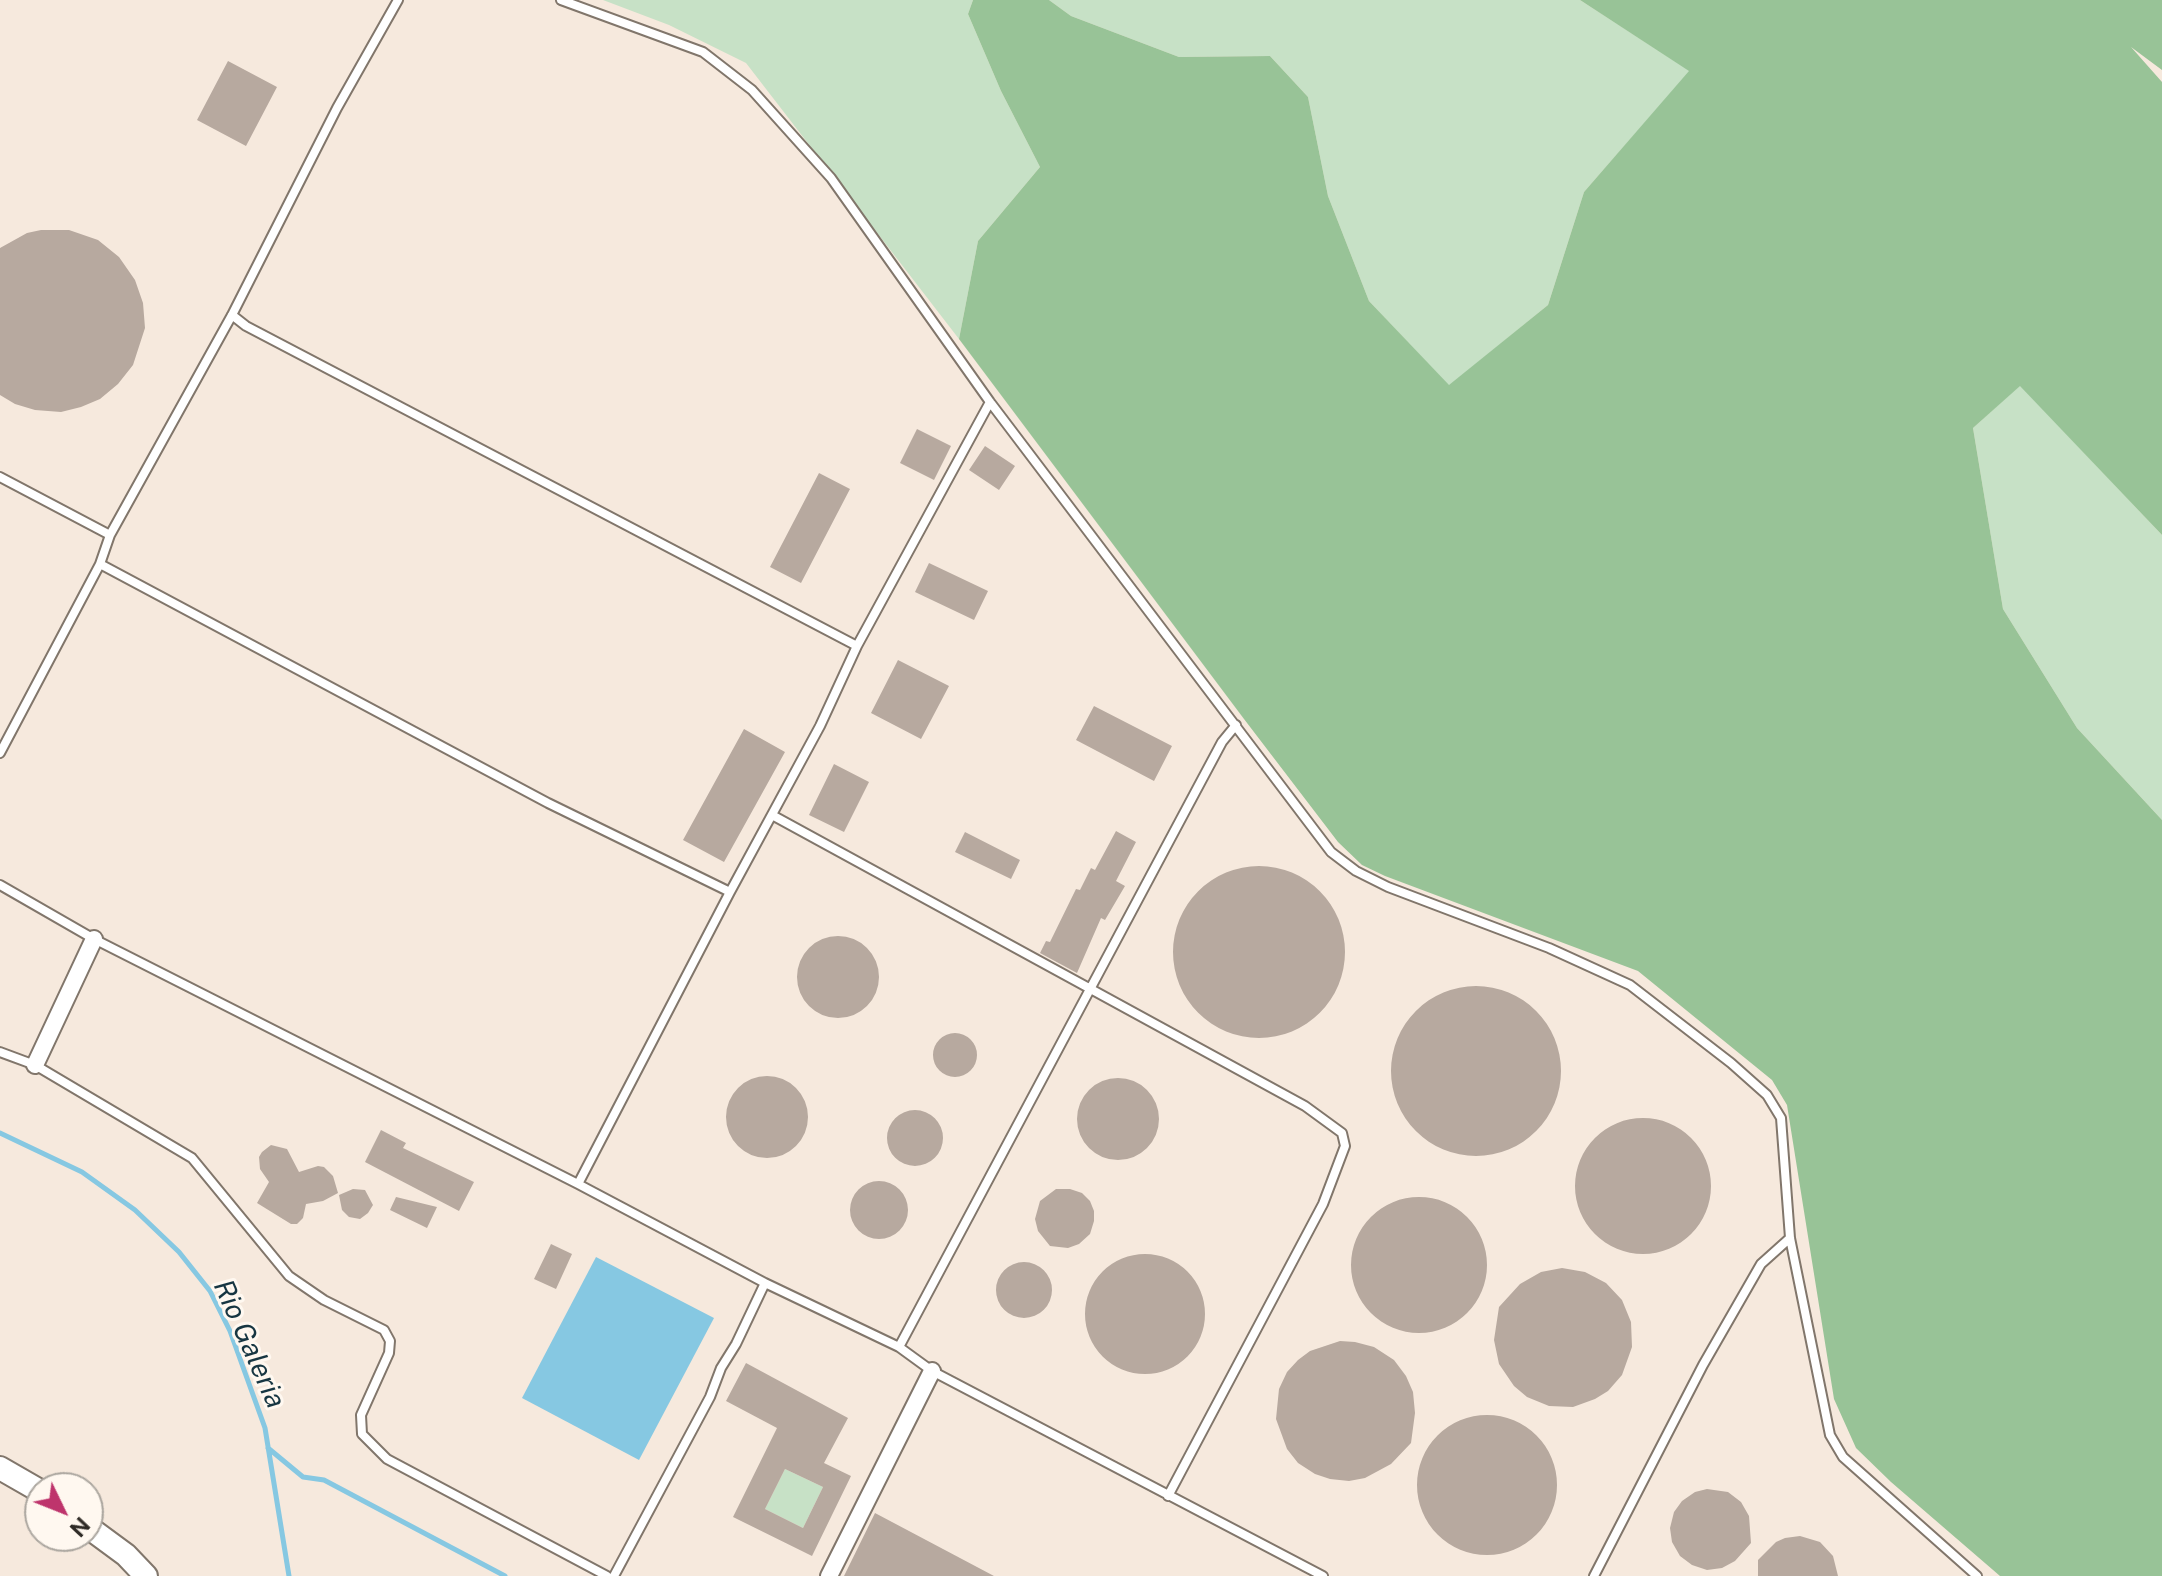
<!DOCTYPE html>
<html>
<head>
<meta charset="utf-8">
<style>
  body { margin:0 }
  #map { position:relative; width:2162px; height:1576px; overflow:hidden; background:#f6e9dd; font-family:"Public Sans",sans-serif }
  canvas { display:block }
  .north { position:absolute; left:24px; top:1472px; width:80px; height:80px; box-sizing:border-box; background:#fff8f0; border:2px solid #aba69f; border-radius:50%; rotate:133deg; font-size:22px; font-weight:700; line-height:32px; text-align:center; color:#2e2a25 }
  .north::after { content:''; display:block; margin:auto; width:28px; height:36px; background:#be346c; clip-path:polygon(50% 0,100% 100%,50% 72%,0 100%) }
</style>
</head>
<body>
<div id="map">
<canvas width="2162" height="1576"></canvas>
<div class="north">N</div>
</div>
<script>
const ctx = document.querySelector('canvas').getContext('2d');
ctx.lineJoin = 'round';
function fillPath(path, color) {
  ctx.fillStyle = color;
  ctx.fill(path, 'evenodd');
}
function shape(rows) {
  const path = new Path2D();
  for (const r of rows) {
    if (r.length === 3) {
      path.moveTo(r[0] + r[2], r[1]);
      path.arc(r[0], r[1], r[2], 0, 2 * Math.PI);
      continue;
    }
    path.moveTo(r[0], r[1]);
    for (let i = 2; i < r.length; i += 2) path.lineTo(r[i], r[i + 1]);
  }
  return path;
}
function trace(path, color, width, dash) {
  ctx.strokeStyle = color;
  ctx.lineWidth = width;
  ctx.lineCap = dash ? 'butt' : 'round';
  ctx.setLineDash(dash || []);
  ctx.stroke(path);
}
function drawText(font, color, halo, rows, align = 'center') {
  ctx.font = font + ' "Public Sans",sans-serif';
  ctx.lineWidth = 6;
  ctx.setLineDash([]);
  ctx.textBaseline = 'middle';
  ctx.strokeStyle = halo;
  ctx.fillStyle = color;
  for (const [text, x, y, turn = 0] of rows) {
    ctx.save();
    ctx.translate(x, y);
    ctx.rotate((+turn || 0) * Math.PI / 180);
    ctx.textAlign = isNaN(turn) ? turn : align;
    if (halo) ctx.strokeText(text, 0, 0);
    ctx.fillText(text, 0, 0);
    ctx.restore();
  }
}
const green = shape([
  [603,0,973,0,968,14,1001,91,1040,167,978,241,959,339,746,63,669,25],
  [1049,0,1580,0,1690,71,1584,192,1548,305,1449,386,1369,301,1328,196,1308,97,1270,56,1179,57,1071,16],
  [2020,385,2162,535,2162,820,2077,728,2003,609,1973,428],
  [785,1469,823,1487,803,1528,765,1509]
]);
const forest = shape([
  [973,0,1049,0,1071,16,1179,57,1270,56,1308,97,1328,196,1369,301,1449,385,1548,305,1584,192,1689,71,1580,0,2162,0,2162,70,2131,47,2162,82,2162,535,2020,386,1973,428,2003,609,2077,728,2162,820,2162,1576,2000,1576,1891,1482,1856,1448,1834,1399,1787,1105,1772,1080,1638,971,1385,876,1362,865,1338,842,1244,719,959,339,978,241,1040,167,1001,91,968,14]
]);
const water = shape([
  [596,1257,714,1318,639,1460,522,1398]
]);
const stream = shape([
  [0,1133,82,1172,135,1210,179,1252,210,1291,230,1331,265,1428,289,1576],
  [268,1448,303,1477,324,1480,505,1576]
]);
const building = shape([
  [228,61,277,87,246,146,197,120],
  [41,230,69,230,98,240,119,257,135,280,143,303,145,328,133,365,118,384,100,399,81,407,61,412,35,410,15,404,0,395,0,248,27,233],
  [917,429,951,446,934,480,900,463],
  [985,446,1015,466,999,490,969,470],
  [819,473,850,489,801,583,770,567],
  [929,563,988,591,974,620,915,592],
  [898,660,949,686,921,739,871,713],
  [1094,706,1172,746,1154,781,1076,740],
  [744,729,785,752,724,862,683,840],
  [834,764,869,782,844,832,809,815],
  [1116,831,1136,842,1116,881,1125,886,1105,920,1101,918,1077,973,1040,953,1046,941,1050,942,1076,889,1080,890,1091,868,1095,870],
  [965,832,1020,860,1011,879,955,852],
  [1259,952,86],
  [838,977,41],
  [1476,1071,85],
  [955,1055,22],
  [767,1117,41],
  [1118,1119,41],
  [915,1138,28],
  [1643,1186,68],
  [381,1130,406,1143,403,1148,474,1182,459,1211,365,1162],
  [271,1145,287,1149,299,1172,318,1166,324,1167,333,1176,338,1193,323,1201,306,1204,303,1218,297,1224,291,1224,257,1203,269,1182,260,1169,259,1157,262,1152],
  [879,1210,29],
  [353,1189,365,1190,373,1205,368,1213,360,1219,349,1217,342,1210,339,1195],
  [1056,1189,1070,1189,1082,1193,1090,1201,1094,1211,1094,1221,1090,1234,1079,1244,1068,1248,1050,1246,1038,1231,1035,1219,1040,1201],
  [396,1197,437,1207,427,1228,390,1210],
  [1419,1265,68],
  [551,1244,572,1254,556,1289,534,1279],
  [1145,1314,60],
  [1024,1290,28],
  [1562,1268,1585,1272,1606,1283,1622,1300,1631,1322,1632,1347,1622,1375,1608,1391,1595,1399,1573,1407,1549,1406,1527,1397,1514,1386,1499,1364,1494,1340,1499,1307,1520,1284,1541,1272],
  [1340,1341,1355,1342,1374,1347,1394,1360,1406,1376,1413,1392,1415,1413,1411,1443,1391,1464,1365,1478,1349,1481,1330,1479,1315,1474,1298,1463,1287,1449,1276,1419,1279,1389,1287,1372,1298,1360,1310,1351],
  [746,1363,848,1418,824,1463,851,1476,812,1556,733,1517,777,1428,726,1401],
  [785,1469,823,1487,803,1528,765,1509],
  [1487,1485,70],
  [1707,1489,1728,1492,1741,1502,1749,1516,1751,1543,1735,1561,1722,1568,1707,1570,1692,1565,1680,1556,1672,1542,1670,1528,1674,1512,1682,1501,1695,1492],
  [875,1513,994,1576,844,1576],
  [1800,1536,1820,1542,1833,1556,1838,1576,1758,1576,1758,1560,1776,1542,1785,1538]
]);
const service = shape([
  [561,0,703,52,752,90,831,178,990,402,1331,852,1356,871,1388,887,1549,948,1630,985,1731,1063,1767,1095,1781,1118,1790,1238,1830,1435,1843,1457,1977,1576],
  [232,315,246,326,857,646],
  [0,477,110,535],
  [100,564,548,803,730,892],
  [0,753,100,564,110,535,232,315,337,108,398,0],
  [772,815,1305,1106,1342,1133,1345,1146,1323,1204,1168,1496],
  [0,885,94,939,578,1184,765,1283,899,1347,932,1371,1323,1576],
  [0,1052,35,1065,192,1158,289,1276,324,1300,384,1330,390,1341,389,1353,361,1415,362,1434,387,1459,607,1576],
  [578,1184,730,892,820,726,857,646,990,402],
  [899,1347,1222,742,1236,725],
  [614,1576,710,1397,721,1368,736,1344,765,1283],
  [1594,1576,1703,1365,1761,1264,1790,1238]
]);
const minor = shape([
  [35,1065,94,939],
  [829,1576,932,1371]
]);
const secondary = shape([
  [0,1468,40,1491],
  [88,1527,126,1555,146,1576]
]);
const waterNames = [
  ["Rio Galeria",249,1344,66]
];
fillPath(green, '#c7e1c6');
fillPath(forest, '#98c397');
fillPath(water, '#86c8e2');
trace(stream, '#86c8e2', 5);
fillPath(building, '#b7a99f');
trace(service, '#81766b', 12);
trace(minor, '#81766b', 20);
trace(secondary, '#81766b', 26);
trace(service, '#fff', 8);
trace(minor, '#fff', 16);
trace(secondary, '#fff', 22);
drawText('italic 28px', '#173642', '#fff8f0', waterNames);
</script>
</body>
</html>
